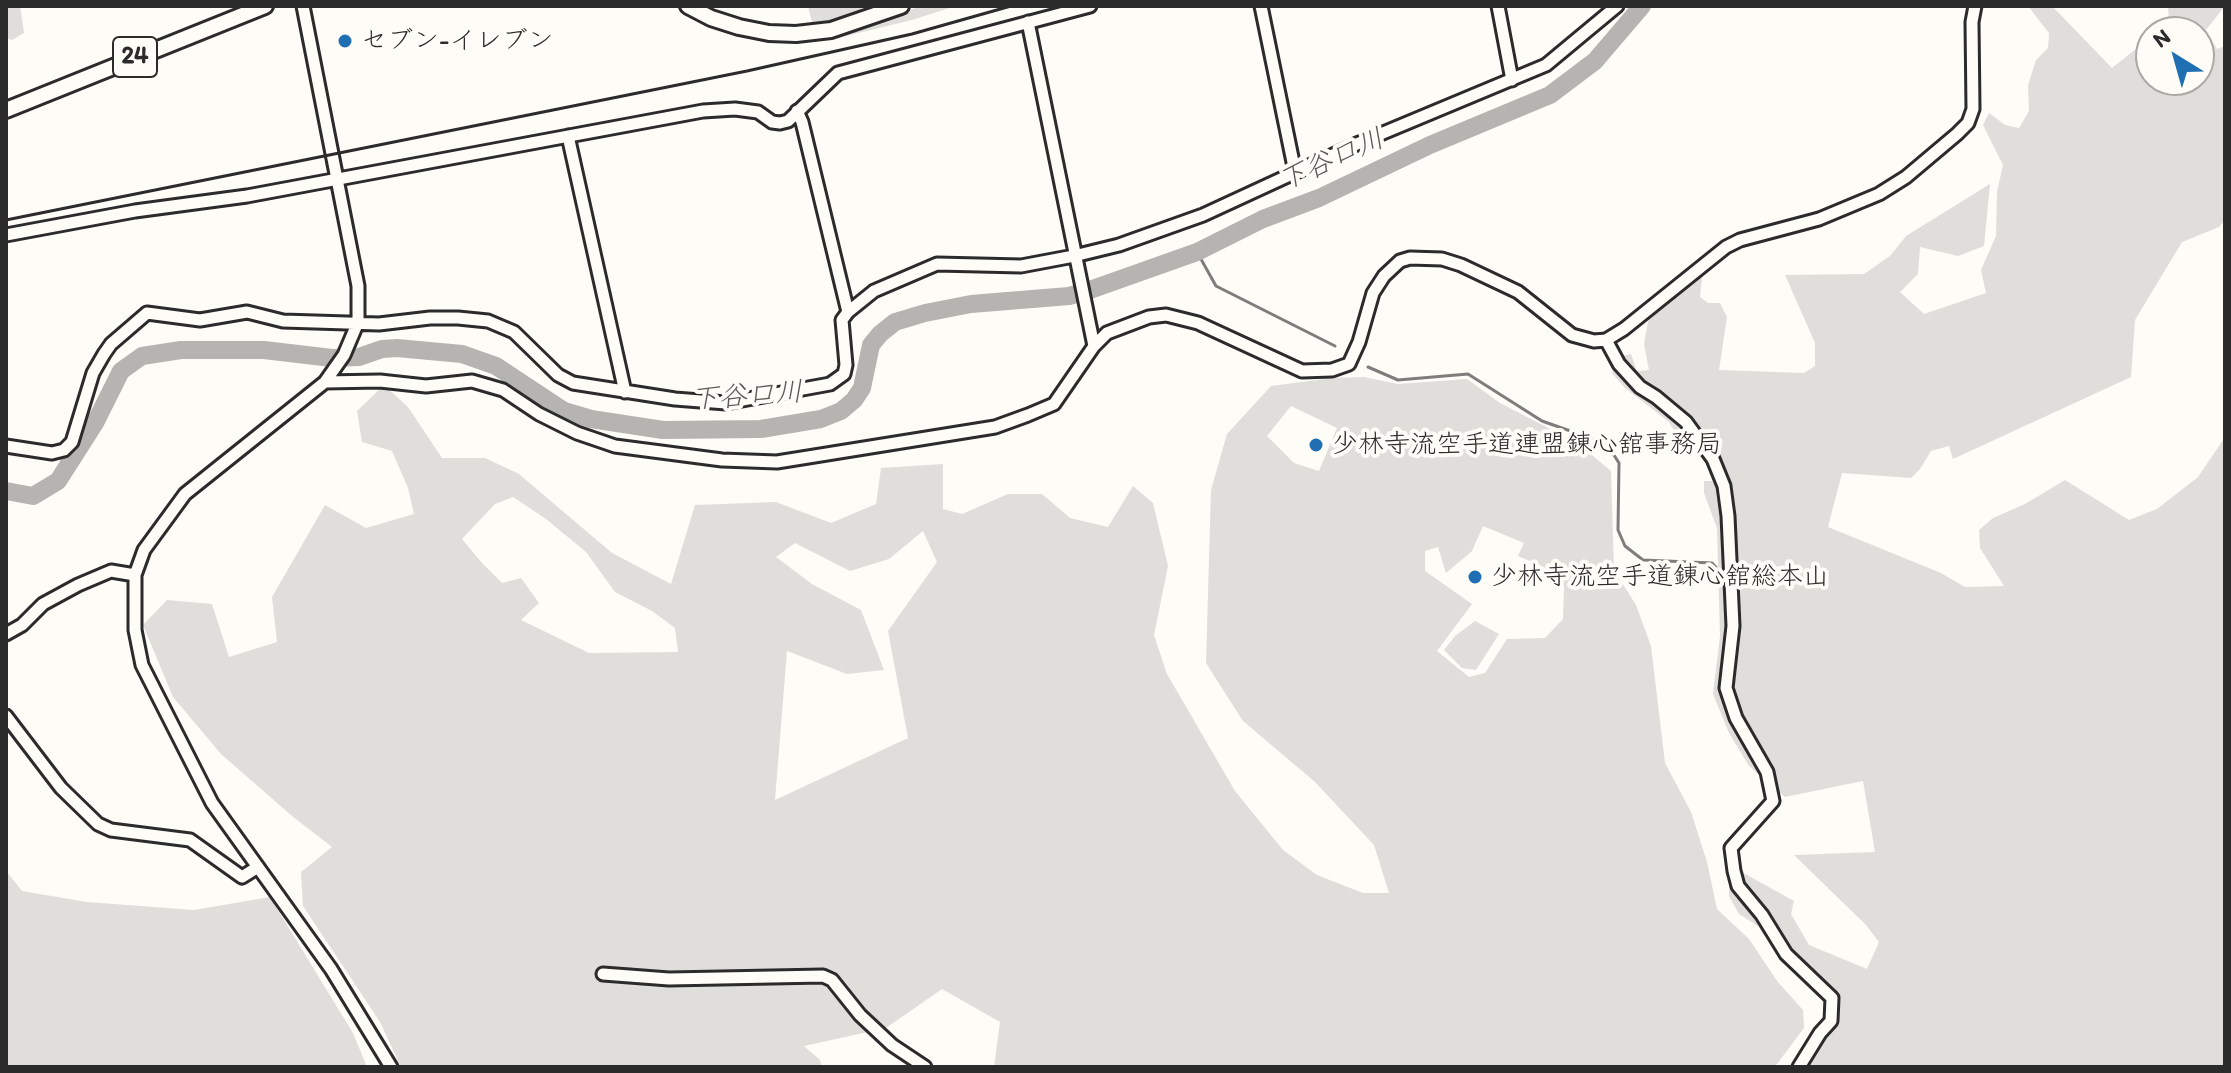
<!DOCTYPE html>
<html>
<head>
<meta charset="utf-8">
<style>
  body { margin:0 }
  #map { position:relative; width:2231px; height:1073px; overflow:hidden; background:#fdfcf7; font-family:Itim,sans-serif }
  canvas { display:block }
  .frame { position:absolute; inset:0; border:8px solid #2b2b2b; pointer-events:none }
  .north { position:absolute; left:2135px; top:16px; width:80px; height:80px; box-sizing:border-box; background:#fdfcf7; border:2px solid #a9a8a5; border-radius:50%; rotate:323deg; font-size:22px; font-weight:700; line-height:32px; text-align:center; color:#2b2b2b }
  .north::after { content:''; display:block; margin:auto; width:28px; height:36px; background:#1f6fb2; clip-path:polygon(50% 0,100% 100%,50% 72%,0 100%) }
</style>
</head>
<body>
<div id="map">
<canvas width="2231" height="1073"></canvas>
<div class="frame"></div>
<div class="north">N</div>
</div>
<script>
const ctx = document.querySelector('canvas').getContext('2d');
ctx.lineJoin = 'round';
function fillPath(path, color) {
  ctx.fillStyle = color;
  ctx.fill(path, 'evenodd');
}
function shape(rows) {
  const path = new Path2D();
  for (const r of rows) {
    path.moveTo(r[0], r[1]);
    for (let i = 2; i < r.length; i += 2) path.lineTo(r[i], r[i + 1]);
  }
  return path;
}
function trace(path, color, width, dash) {
  ctx.strokeStyle = color;
  ctx.lineWidth = width;
  ctx.lineCap = dash ? 'butt' : 'round';
  ctx.setLineDash(dash || []);
  ctx.stroke(path);
}
function drawText(font, color, halo, rows, align = 'center') {
  ctx.font = font + ' Itim,"Klee One",sans-serif';
  ctx.lineWidth = 8;
  ctx.setLineDash([]);
  ctx.textBaseline = 'middle';
  ctx.strokeStyle = halo;
  ctx.fillStyle = color;
  for (const [text, x, y, turn = 0] of rows) {
    ctx.save();
    ctx.translate(x, y);
    ctx.rotate((+turn || 0) * Math.PI / 180);
    ctx.textAlign = isNaN(turn) ? turn : align;
    if (halo) ctx.strokeText(text, 0, 0);
    ctx.fillText(text, 0, 0);
    ctx.restore();
  }
}
const green = shape([
  [6,6,20,6,24,33,12,40,6,38],
  [808,6,874,6,825,22,812,22],
  [921,6,956,6,912,20,842,37,843,33],
  [2028,6,2052,6,2112,68,2151,37,2151,80,2199,80,2199,32,2156,32,2169,20,2168,6,2225,6,2206,30,2217,49,2225,46,2225,220,2219,227,2182,242,2135,320,2131,377,1953,459,1949,446,1931,451,1920,469,1911,478,1842,473,1828,527,1941,573,1965,587,2004,586,1980,548,1979,530,1993,518,2025,504,2065,480,2129,520,2157,509,2198,477,2225,437,2225,1067,1792,1067,1805,1045,1823,1035,1827,1007,1817,992,1781,962,1758,926,1739,914,1729,896,1729,881,1740,871,1794,901,1791,914,1809,945,1867,969,1879,942,1866,925,1794,855,1875,852,1863,781,1785,797,1749,766,1729,733,1713,694,1720,636,1717,528,1704,493,1704,481,1727,481,1724,468,1716,452,1688,454,1669,422,1625,388,1612,373,1617,357,1631,354,1637,371,1649,370,1644,344,1649,317,1702,276,1700,297,1708,303,1720,303,1727,317,1719,370,1804,373,1815,366,1815,343,1785,275,1864,274,1890,256,1906,236,1990,184,1984,246,1958,256,1920,247,1918,274,1900,292,1924,314,1986,293,1981,270,1996,236,1997,192,2003,165,1983,125,1989,113,2005,125,2019,128,2029,111,2028,85,2036,60,2048,48,2049,33],
  [1364,377,1398,384,1467,379,1500,403,1579,444,1611,471,1614,570,1636,605,1651,646,1665,763,1691,812,1707,862,1717,909,1749,939,1777,981,1803,1010,1804,1028,1777,1064,1772,1067,994,1067,1000,1022,942,989,886,1028,804,1046,820,1060,822,1067,401,1067,380,1022,303,906,301,872,332,847,292,816,221,754,173,697,143,625,167,600,212,604,229,657,277,642,272,597,325,505,366,528,414,514,408,488,392,451,362,442,357,411,384,385,408,407,442,458,485,458,519,474,612,553,671,584,695,505,776,502,831,523,876,504,881,468,943,464,943,509,962,514,1008,494,1042,494,1070,518,1108,527,1133,486,1153,503,1168,566,1154,635,1167,674,1235,791,1283,850,1317,875,1363,893,1389,893,1374,845,1315,782,1243,721,1206,663,1211,490,1227,434,1271,386,1332,378],
  [1291,406,1337,428,1319,471,1294,463,1267,436],
  [513,497,546,519,586,552,615,592,652,611,675,628,678,652,589,653,521,620,539,603,521,578,502,583,482,563,462,539,495,504],
  [1483,526,1524,543,1518,556,1544,567,1564,587,1563,619,1545,638,1507,639,1485,673,1469,677,1437,651,1472,604,1425,571,1425,551,1438,547,1446,573,1472,551],
  [923,531,937,562,888,631,908,738,775,800,787,651,847,674,884,670,861,610,812,584,776,557,795,543,850,571,889,559],
  [1475,621,1499,634,1476,670,1462,668,1444,650,1455,636],
  [6,871,22,891,87,902,194,910,270,897,353,1033,367,1067,6,1067]
]);
const stream = shape([
  [1197,252,1216,286,1335,346],
  [1368,367,1398,380,1468,374,1542,421,1596,440,1612,452,1619,463,1618,530,1625,546,1643,560,1712,563,1722,574]
]);
const river = shape([
  [6,491,33,496,58,481,95,423,121,371,142,356,181,350,264,350,332,358,359,357,382,349,397,348,462,354,496,366,564,411,591,419,663,430,761,429,821,419,841,411,854,400,862,388,871,345,880,334,895,322,925,313,971,304,1069,296,1087,291,1197,252,1263,219,1319,198,1430,145,1550,95,1595,61,1642,6]
]);
const minor = shape([
  [303,6,358,286,358,322,344,355,325,382],
  [1261,6,1295,172],
  [1498,6,1512,80],
  [1028,22,1094,346],
  [797,111,802,122,848,312],
  [568,136,625,392],
  [6,235,135,211,247,196,703,111,735,109,758,112,772,122,780,123,788,121,838,73,1090,6],
  [1606,340,1619,364,1640,387,1656,397,1686,422,1713,459,1724,486,1728,516,1733,626,1726,688,1736,718,1767,772,1773,801,1731,848,1734,871,1738,886,1762,915,1786,954,1832,998,1831,1021,1820,1033,1799,1067],
  [6,446,52,453,64,450,72,442,93,373,104,354,111,344,147,313,200,320,247,312,283,321,379,324,430,318,458,318,488,321,514,332,558,375,573,383,675,399,726,403,830,384,844,374,846,365,842,320,848,312,874,291,937,264,1021,266,1074,256,1119,245,1203,215,1359,143,1546,65,1617,6],
  [6,634,22,625,43,604,78,585,111,571,135,575],
  [6,716,61,788,98,824,111,830,190,840,242,877,258,867],
  [603,974,669,979,823,976,832,980,860,1015,892,1045,925,1067],
  [391,1067,331,969,212,803,142,665,135,630,135,575,144,550,185,494,325,382,380,381,426,386,472,381,503,390,539,414,577,433,615,446,722,460,777,462,995,427,1028,415,1054,404,1094,346,1107,333,1149,317,1166,315,1198,323,1302,371,1332,370,1349,364,1359,342,1373,293,1384,276,1400,261,1410,258,1442,259,1461,265,1518,292,1572,335,1594,341,1606,340,1624,329,1726,247,1740,240,1819,219,1879,194,1906,177,1957,134,1968,123,1973,109,1972,22,1975,6]
]);
const major = shape([
  [688,6,711,18,739,27,769,33,796,34,831,30,901,6],
  [6,110,265,6]
]);
const rail = shape([
  [6,220,747,71,912,34,1011,6]
]);
const markers = [
  [345,41,8,"#1f6fb2"],
  [1316,445,8,"#1f6fb2"],
  [1475,577,8,"#1f6fb2"]
];
const shields = [
  [135,57,44]
];
const shieldNames = [
  ["24",135,57]
];
const poiNames = [
  ["セブン-イレブン",361,41],
  ["少林寺流空手道連盟錬心舘事務局",1332,445],
  ["少林寺流空手道錬心舘総本山",1491,577]
];
const waterNames = [
  ["下谷口川",1332,161,-24],
  ["下谷口川",747,397,-4]
];
fillPath(green, '#dfdeda');
trace(stream, '#7e7d7b', 3);
trace(river, '#b5b4b1', 18);
trace(minor, '#2b2b2b', 17);
trace(major, '#2b2b2b', 20);
trace(minor, '#fdfcf7', 11);
trace(major, '#fdfcf7', 14);
trace(rail, '#2b2b2b', 3);
for (const [x, y, r, color] of markers) {
  const dot = new Path2D();
  dot.arc(x, y, r, 0, 2 * Math.PI);
  ctx.fillStyle = color;
  ctx.fill(dot);
  trace(dot, '#fdfcf7', 3);
}
for (const [x, y, w] of shields) {
  const box = new Path2D();
  box.roundRect(x - w / 2, y - 20, w, 40, 6);
  ctx.fillStyle = '#fdfcf7';
  ctx.fill(box);
  trace(box, '#2b2b2b', 2);
}
drawText('bold 24px', '#2b2b2b', null, shieldNames);
drawText('26px', '#2b2b2b', '#fdfcf7', poiNames, 'left');
drawText('italic 28px', '#5b5b5a', '#fdfcf7', waterNames);
</script>
</body>
</html>
